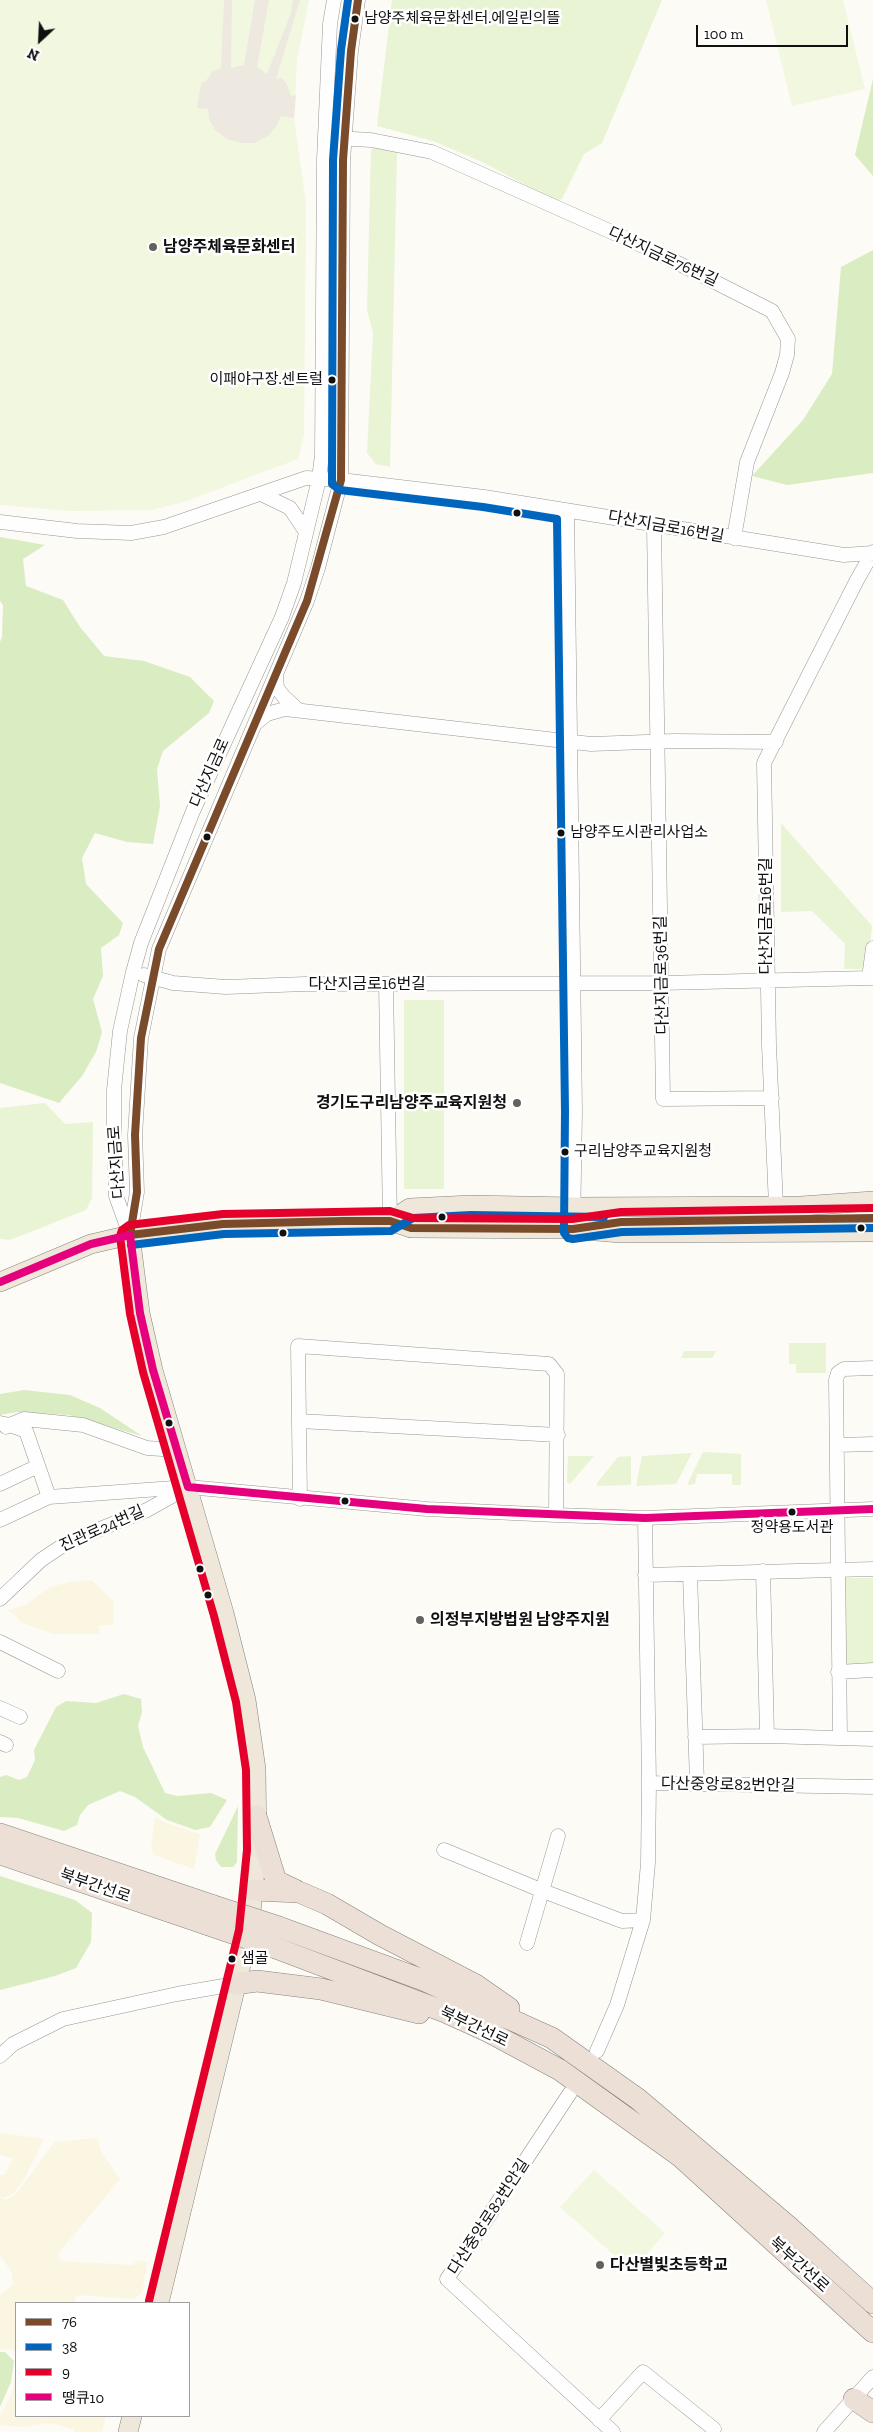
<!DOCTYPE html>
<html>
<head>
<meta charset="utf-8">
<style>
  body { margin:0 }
  #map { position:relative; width:873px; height:2432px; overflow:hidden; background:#fcfbf6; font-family:"Zilla Slab","Noto Sans KR",serif }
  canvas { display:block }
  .legend { position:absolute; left:15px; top:2302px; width:175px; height:115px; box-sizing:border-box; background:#fff; border:1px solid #9f9f9f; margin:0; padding:6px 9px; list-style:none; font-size:15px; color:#101010 }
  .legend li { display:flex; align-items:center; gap:10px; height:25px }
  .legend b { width:25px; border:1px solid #9f9f9f }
  .north { position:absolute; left:15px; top:15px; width:50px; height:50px; -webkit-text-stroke:4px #fff; paint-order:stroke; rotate:205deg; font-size:14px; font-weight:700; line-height:20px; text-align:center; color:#101010 }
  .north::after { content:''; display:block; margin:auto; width:18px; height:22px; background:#101010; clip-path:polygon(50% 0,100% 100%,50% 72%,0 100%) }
  .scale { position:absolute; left:696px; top:25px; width:152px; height:22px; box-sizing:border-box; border:2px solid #101010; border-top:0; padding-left:6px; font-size:15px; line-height:18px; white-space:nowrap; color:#101010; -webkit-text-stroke:4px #fff; paint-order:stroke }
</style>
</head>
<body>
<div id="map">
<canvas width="873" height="2432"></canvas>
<ul class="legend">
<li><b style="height:6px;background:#7a4b2a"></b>76</li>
<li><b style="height:6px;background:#0065bd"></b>38</li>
<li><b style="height:6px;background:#e4002b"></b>9</li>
<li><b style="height:6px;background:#e5007d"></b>땡큐10</li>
</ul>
<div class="north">N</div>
<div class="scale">100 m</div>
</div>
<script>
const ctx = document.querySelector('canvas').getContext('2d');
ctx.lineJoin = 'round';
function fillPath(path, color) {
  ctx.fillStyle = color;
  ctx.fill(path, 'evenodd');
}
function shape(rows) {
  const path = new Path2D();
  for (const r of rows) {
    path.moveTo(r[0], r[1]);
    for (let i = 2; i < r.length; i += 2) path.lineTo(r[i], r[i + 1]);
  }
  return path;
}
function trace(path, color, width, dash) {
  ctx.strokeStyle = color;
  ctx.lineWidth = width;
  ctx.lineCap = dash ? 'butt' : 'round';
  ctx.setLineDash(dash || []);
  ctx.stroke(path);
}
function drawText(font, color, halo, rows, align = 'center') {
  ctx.font = font + ' "Zilla Slab","Noto Sans KR",serif';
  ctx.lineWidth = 5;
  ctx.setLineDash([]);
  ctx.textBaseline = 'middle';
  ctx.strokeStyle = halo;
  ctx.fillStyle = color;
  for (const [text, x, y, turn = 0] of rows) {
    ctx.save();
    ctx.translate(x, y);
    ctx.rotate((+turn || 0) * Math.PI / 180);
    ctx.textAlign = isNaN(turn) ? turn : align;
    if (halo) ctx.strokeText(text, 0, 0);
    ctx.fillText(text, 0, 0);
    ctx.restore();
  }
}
const farmland = shape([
  [91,1580,114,1601,113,1625,99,1625,99,1634,53,1634,20,1622,16,1616,7,1610,24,1606,50,1587,70,1582],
  [155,1817,166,1823,200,1834,194,1869,154,1855,151,1848],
  [0,2133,44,2139,26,2176,13,2194,4,2198,0,2196,0,2175,5,2175,13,2158,0,2155],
  [98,2138,100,2150,120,2179,59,2253,61,2261,132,2265,138,2260,147,2262,142,2293,134,2299,77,2295,74,2303,16,2303,16,2356,14,2351,6,2348,0,2350,0,2296,13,2284,12,2273,0,2255,0,2197,5,2200,15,2195,55,2142],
  [16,2375,16,2416,106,2416,102,2432,75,2432,73,2429,48,2423,23,2427,0,2425,0,2416,12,2393]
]);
const green = shape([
  [392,0,662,0,602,143,584,154,562,199,556,201,482,162,433,141,377,126],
  [375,147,397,152,390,467,376,464,367,453,373,333,367,309,371,150],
  [781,823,872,926,868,964,862,969,844,969,845,944,812,911,781,912],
  [404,1000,444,1000,444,1189,404,1189],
  [45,1103,65,1124,93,1122,92,1198,86,1210,10,1240,0,1239,0,1108],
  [789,1343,826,1343,826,1373,796,1373,796,1364,789,1364],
  [684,1351,716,1351,712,1358,681,1358],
  [703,1452,741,1454,741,1485,732,1485,732,1474,697,1474,695,1484,687,1485],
  [692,1453,676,1484,636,1486,642,1456],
  [568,1456,594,1456,570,1484,567,1482],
  [631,1456,631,1485,597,1486,597,1483,618,1457],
  [846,1578,873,1578,873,1665,849,1665,843,1660,842,1582]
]);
const forest = shape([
  [873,79,873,176,855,155],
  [873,250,873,473,787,485,752,476,803,420,832,374,841,267],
  [0,537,45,545,23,559,26,586,63,600,80,627,104,656,144,661,190,677,214,701,209,713,163,751,157,769,160,806,153,844,127,842,95,833,82,858,86,884,123,923,119,935,101,948,103,976,93,999,102,1032,96,1052,82,1076,59,1103,0,1083,0,642,2,637,3,605,0,601],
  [24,1390,70,1395,100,1408,142,1436,69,1415,17,1412,0,1415,0,1394],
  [124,1694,141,1699,142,1712,138,1726,143,1747,165,1793,177,1796,211,1793,227,1800,210,1827,195,1830,167,1820,135,1797,120,1791,88,1805,80,1815,77,1825,64,1831,18,1818,0,1817,0,1777,6,1775,19,1780,27,1777,35,1760,34,1750,56,1707,66,1701,96,1703],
  [238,1806,237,1862,233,1867,221,1867,216,1860,215,1854],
  [0,1876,75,1900,92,1913,91,1942,76,1968,55,1976,0,1990],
  [0,2352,5,2352,14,2361,11,2382,0,2407]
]);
const pitch = shape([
  [0,0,309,0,297,60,294,118,306,204,304,435,298,459,184,502,151,510,69,511,0,505],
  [766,0,843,0,865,89,792,106],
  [594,2170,665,2233,632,2271,560,2207]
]);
const plaza = shape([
  [224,0,232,0,231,68,244,65,255,0,269,0,257,67,267,74,291,13,293,0,300,0,276,79,282,78,287,84,291,96,296,95,294,118,281,116,277,125,268,136,255,143,241,143,227,139,215,130,209,119,208,109,197,108,201,83,206,81,212,72,221,68]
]);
const minor = shape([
  [335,138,371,140,432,152,652,250,772,311,788,339,787,355,782,373,747,462,734,538],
  [261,494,290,508,306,532],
  [567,511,575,1111,573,1229],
  [0,522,77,531,131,533,164,527,306,478,341,480,484,497,844,555,873,553],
  [654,526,663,1099,772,1098],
  [276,675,277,688,284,697,298,710],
  [256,723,267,714,285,709,591,744,674,741,776,742],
  [873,948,869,978,873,978],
  [144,975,173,983,226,987,305,984,662,983,869,978],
  [386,984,390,1221],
  [776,1206,769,1045,764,763,857,580,873,552],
  [130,1234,137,1192,135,1135,141,1038,159,949,307,601,318,568,341,480,343,160,351,51,358,0],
  [130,1235,116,1196,114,1128,114,1090,120,1031,133,972,141,943,193,811,282,617,294,583,319,479,322,455,324,160,330,24,334,0],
  [299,1421,558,1435],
  [0,1423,10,1425,24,1419,83,1425,147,1448,177,1450],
  [6,1427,10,1425,26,1431,49,1497],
  [837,1445,873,1444],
  [0,1484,38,1466],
  [300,1499,298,1346,549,1364,557,1374,556,1515],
  [0,1520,49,1497,188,1487,427,1509,556,1515,645,1518,873,1509],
  [763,1571,767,1736],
  [690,1574,697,1783],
  [645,1575,873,1569],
  [0,1599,41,1560,68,1542,147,1510,183,1490],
  [0,1642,58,1671],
  [838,1672,873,1670],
  [0,1708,20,1717],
  [695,1737,767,1736,873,1739],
  [840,1737,836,1380,838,1373,844,1369,873,1368],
  [0,1742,6,1745],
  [649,1783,873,1787],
  [444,1850,543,1891,622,1921,643,1920],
  [527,1943,558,1836],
  [597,2051,617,2005,643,1920,648,1863,649,1783,645,1518],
  [0,2056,13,2044,63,2019,177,1994,235,1984],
  [570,2093,447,2279,613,2432],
  [599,2420,643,2372,714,2429],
  [824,2432,873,2377]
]);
const major = shape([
  [390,1221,410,1208,471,1205,574,1207,801,1206,873,1201],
  [130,1235,140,1313,153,1370,224,1613,246,1700,256,1769,257,1850,249,1932,159,2303],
  [0,1282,91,1244,130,1235,223,1224,390,1221,411,1228,573,1229,620,1233,873,1232],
  [128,2432,132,2416]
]);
const highway = shape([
  [256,1816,276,1881,295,1890],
  [0,1834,214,1906],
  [0,1854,209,1925],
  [252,1890,299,1892,327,1904,380,1935,476,1985,509,2008],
  [279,1927,423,1980,552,2038,638,2099,789,2227,873,2303],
  [273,1947,445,2012,489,2032,560,2070,681,2157,873,2332],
  [235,1984,257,1981,321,1989,419,2013],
  [854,2399,873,2412]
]);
const highwayBridge = shape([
  [214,1906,279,1927],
  [209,1925,273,1947]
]);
const bus1 = shape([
  [358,0,351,51,343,160,341,480,307,601,159,949,141,1038,135,1135,137,1192,130,1235,223,1224,343,1221,390,1221,411,1228,573,1229,621,1222,873,1218]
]);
const bus2 = shape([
  [348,0,341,50,333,160,332,484,340,490,483,507,557,519,565,1111,564,1233,568,1238,573,1239,622,1232,873,1228],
  [131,1245,224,1234,391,1231,413,1218,471,1215,604,1217]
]);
const bus3 = shape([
  [149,2301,239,1930,247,1850,246,1770,236,1702,214,1616,143,1372,130,1314,120,1236,122,1230,129,1225,223,1214,390,1211,413,1218,572,1219,621,1212,873,1208]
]);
const bus4 = shape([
  [0,1282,91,1244,130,1235,140,1313,153,1370,188,1487,427,1509,645,1518,873,1509]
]);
const markers = [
  [355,19,4.5,"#101010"],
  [153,247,5,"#636260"],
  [332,380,4.5,"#101010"],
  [517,513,4.5,"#101010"],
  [561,833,4.5,"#101010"],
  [207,837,4.5,"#101010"],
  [517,1103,5,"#636260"],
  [565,1152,4.5,"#101010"],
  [442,1217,4.5,"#101010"],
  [861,1228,4.5,"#101010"],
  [283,1233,4.5,"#101010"],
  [169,1423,4.5,"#101010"],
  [345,1501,4.5,"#101010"],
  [792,1512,4.5,"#101010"],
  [200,1569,4.5,"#101010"],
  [208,1595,4.5,"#101010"],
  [420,1620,5,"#636260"],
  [232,1959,4.5,"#101010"],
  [600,2265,5,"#636260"]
];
const busNames = [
  ["남양주체육문화센터.에일린의뜰",364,19],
  ["이패야구장.센트럴",323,380,"right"],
  ["남양주도시관리사업소",570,833],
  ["구리남양주교육지원청",574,1152],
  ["정약용도서관",792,1528,"center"],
  ["샘골",241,1959]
];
const poiNames = [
  ["남양주체육문화센터",163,247],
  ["경기도구리남양주교육지원청",507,1103,"right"],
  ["의정부지방법원 남양주지원",430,1620],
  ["다산별빛초등학교",610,2265]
];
const streetNames = [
  ["다산지금로76번길",663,257,25],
  ["다산지금로16번길",666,527,10],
  ["다산지금로",210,773,-66],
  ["다산지금로16번길",766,916,-90],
  ["다산지금로36번길",662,975,-91],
  ["다산지금로16번길",367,984],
  ["다산지금로",117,1162,-94],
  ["진관로24번길",102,1529,-24],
  ["다산중앙로82번안길",728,1785,1],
  ["북부간선로",95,1886,19],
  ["북부간선로",474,2027,25],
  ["다산중앙로82번안길",489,2217,-57],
  ["북부간선로",799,2265,42]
];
fillPath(farmland, '#faf6e2');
fillPath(green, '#e8f4d4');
fillPath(forest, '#daecc2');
fillPath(pitch, '#f2f7df');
fillPath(plaza, '#ede9e1');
trace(minor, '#969694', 15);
trace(major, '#848381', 20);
trace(highway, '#848381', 22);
trace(minor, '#fffefe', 14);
trace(major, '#eee7da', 19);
trace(highway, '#ecdfd6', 21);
trace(highwayBridge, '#848381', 22, []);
trace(highwayBridge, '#ecdfd6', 21);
trace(bus1, '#7a4b2a', 8);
trace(bus2, '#0065bd', 8);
trace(bus3, '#e4002b', 8);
trace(bus4, '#e5007d', 8);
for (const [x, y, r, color] of markers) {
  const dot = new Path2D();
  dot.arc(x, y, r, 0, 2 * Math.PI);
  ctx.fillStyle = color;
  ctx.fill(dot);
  trace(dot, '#fff', 2);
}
drawText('15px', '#101010', '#fff', busNames, 'left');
drawText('bold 16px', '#101010', '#fff', poiNames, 'left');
drawText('16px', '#101010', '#fff', streetNames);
</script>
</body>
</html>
